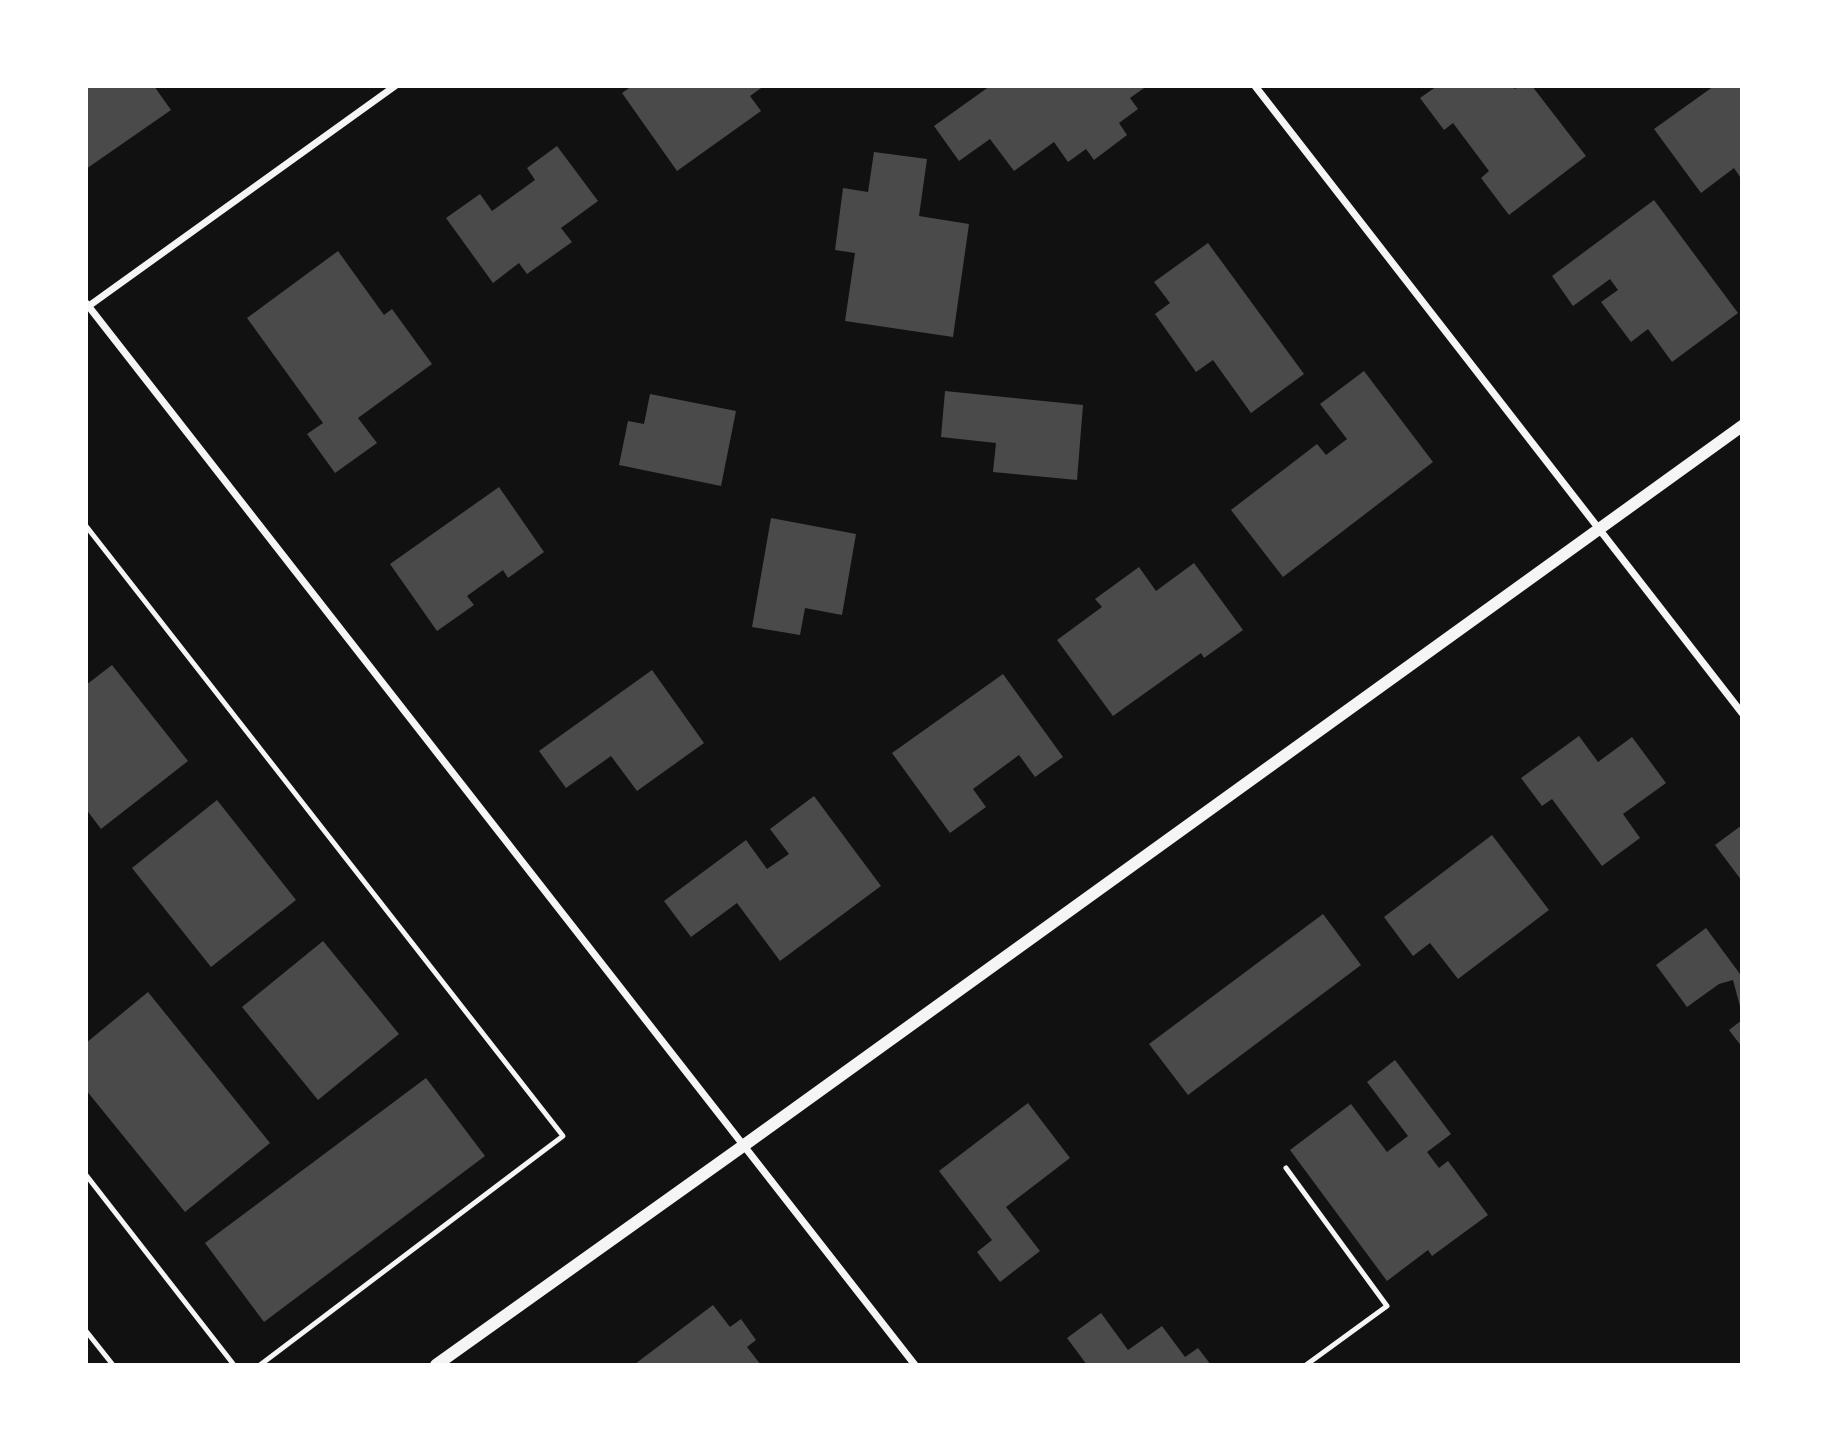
<!DOCTYPE html>
<html>
<head>
<meta charset="utf-8">
<style>
  body { margin:0 }
  #map { position:relative; width:1828px; height:1451px; overflow:hidden; background:#111; font-family:Lora,serif }
  canvas { display:block }
  .frame { position:absolute; inset:0; border:88px solid #fff; pointer-events:none }
</style>
</head>
<body>
<div id="map">
<canvas width="1828" height="1451"></canvas>
<div class="frame"></div>
</div>
<script>
const ctx = document.querySelector('canvas').getContext('2d');
ctx.lineJoin = 'round';
function fillPath(path, color) {
  ctx.fillStyle = color;
  ctx.fill(path, 'evenodd');
}
function shape(rows) {
  const path = new Path2D();
  for (const r of rows) {
    path.moveTo(r[0], r[1]);
    for (let i = 2; i < r.length; i += 2) path.lineTo(r[i], r[i + 1]);
  }
  return path;
}
function trace(path, color, width, dash) {
  ctx.strokeStyle = color;
  ctx.lineWidth = width;
  ctx.lineCap = dash ? 'butt' : 'round';
  ctx.setLineDash(dash || []);
  ctx.stroke(path);
}
const building = shape([
  [88,86,154,86,171,110,86,169,86,87],
  [632,86,764,86,750,96,761,111,677,171,622,93],
  [990,86,1147,86,1130,98,1138,109,1119,123,1127,135,1094,160,1086,149,1068,162,1054,142,1014,171,990,139,959,161,934,126],
  [1437,86,1512,86,1515,89,1519,86,1532,86,1586,156,1509,215,1481,178,1489,171,1453,123,1444,130,1420,98],
  [1714,86,1742,86,1742,180,1734,168,1701,193,1654,129],
  [557,146,598,201,561,228,572,242,527,274,519,263,493,283,446,218,480,194,492,211,535,180,527,168],
  [874,152,927,159,919,216,969,224,953,337,845,321,855,253,835,250,843,188,868,192],
  [1654,200,1738,313,1672,362,1648,329,1631,342,1601,302,1618,290,1610,279,1573,306,1552,276],
  [1208,243,1304,374,1251,413,1213,360,1196,372,1155,314,1170,303,1154,282],
  [338,251,384,315,392,309,432,364,358,418,377,443,335,473,307,434,323,423,247,318],
  [1364,371,1433,462,1283,577,1231,510,1317,444,1326,455,1347,439,1320,404],
  [945,391,1083,405,1077,480,993,472,996,443,941,437],
  [650,394,736,411,721,486,619,465,628,421,644,424],
  [499,487,544,552,508,578,503,570,467,596,474,605,437,631,390,564],
  [771,518,856,534,842,615,805,608,800,635,752,627],
  [1194,563,1243,630,1204,658,1201,653,1113,716,1057,640,1102,607,1095,599,1139,567,1156,591],
  [112,665,188,761,101,829,86,809,86,685],
  [652,670,704,743,637,791,611,756,566,788,539,751],
  [1003,674,1063,757,1035,777,1019,755,973,789,986,807,950,833,892,753],
  [1579,736,1598,762,1632,737,1666,783,1623,814,1640,838,1602,866,1552,799,1542,806,1521,778],
  [814,796,881,886,780,961,737,903,691,937,664,901,746,840,767,869,789,854,770,829],
  [217,800,296,900,211,967,132,868],
  [1742,825,1742,881,1715,845],
  [1492,835,1549,910,1458,979,1430,943,1413,956,1384,917],
  [1323,914,1361,965,1188,1095,1149,1044],
  [1706,928,1740,974,1742,973,1742,1014,1733,980,1719,984,1687,1007,1656,965],
  [323,941,399,1034,318,1100,242,1007],
  [148,992,270,1143,185,1212,86,1090,86,1043],
  [1742,1020,1742,1047,1729,1030],
  [1395,1060,1451,1134,1427,1152,1439,1168,1448,1161,1488,1215,1432,1256,1428,1250,1387,1281,1290,1150,1351,1104,1387,1152,1408,1136,1367,1082],
  [426,1078,485,1156,264,1322,205,1243],
  [1028,1103,1070,1158,1006,1207,1040,1251,1000,1282,977,1252,992,1240,939,1171],
  [713,1305,730,1327,741,1319,756,1340,747,1347,761,1365,636,1365,635,1364],
  [1101,1313,1128,1350,1162,1326,1185,1357,1198,1348,1211,1365,1087,1365,1067,1338]
]);
const service = shape([
  [86,526,563,1136,260,1365],
  [1286,1168,1387,1306,1306,1365],
  [86,1175,234,1365],
  [86,1331,113,1365]
]);
const minor = shape([
  [1255,86,1742,713],
  [86,303,915,1365],
  [86,308,395,86]
]);
const tertiary = shape([
  [436,1365,743,1146,1742,426]
]);
fillPath(building, '#4a4a4a');
trace(service, '#f5f5f5', 5);
trace(minor, '#f5f5f5', 7);
trace(tertiary, '#f5f5f5', 12);
</script>
</body>
</html>
